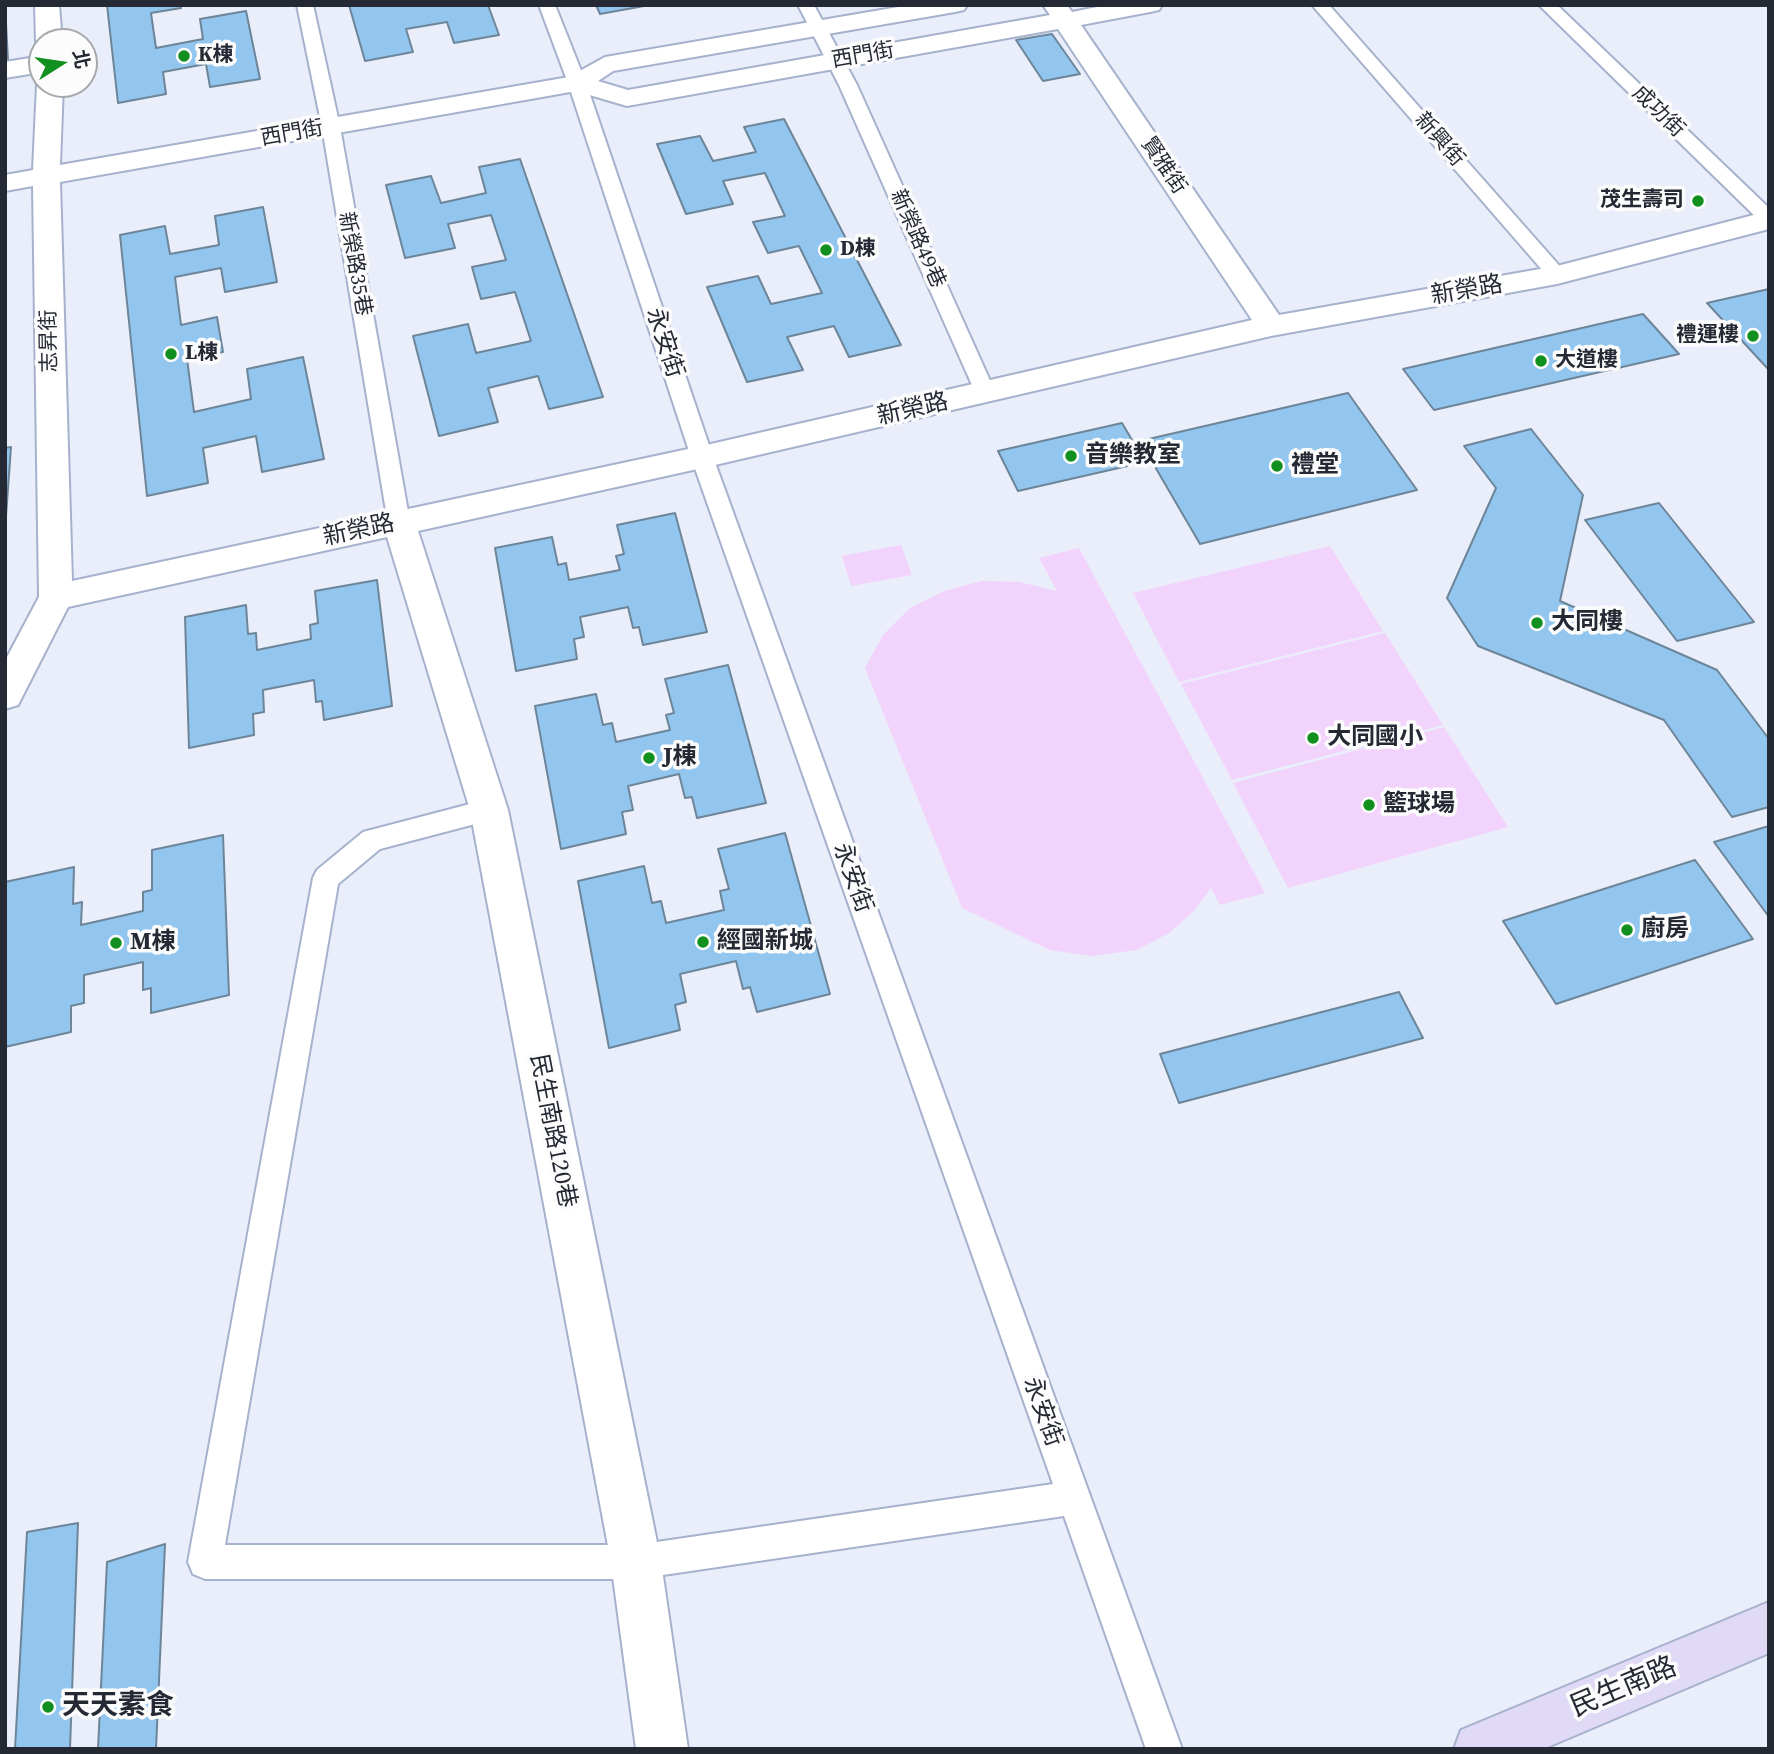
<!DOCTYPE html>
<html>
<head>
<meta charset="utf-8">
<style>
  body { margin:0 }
  #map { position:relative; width:1774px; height:1754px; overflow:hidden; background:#eaeefa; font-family:"Source Serif 4","Noto Sans TC",serif }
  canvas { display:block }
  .frame { position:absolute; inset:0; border:7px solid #252934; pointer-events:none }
  .north { position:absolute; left:28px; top:28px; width:70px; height:70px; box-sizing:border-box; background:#fcfcfc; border:2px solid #a6a8ac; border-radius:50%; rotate:78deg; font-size:19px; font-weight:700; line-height:28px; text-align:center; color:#252934 }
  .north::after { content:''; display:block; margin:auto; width:24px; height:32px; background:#12901f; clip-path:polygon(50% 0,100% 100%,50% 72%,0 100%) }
</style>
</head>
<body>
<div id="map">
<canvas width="1774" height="1754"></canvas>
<div class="frame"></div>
<div class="north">北</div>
</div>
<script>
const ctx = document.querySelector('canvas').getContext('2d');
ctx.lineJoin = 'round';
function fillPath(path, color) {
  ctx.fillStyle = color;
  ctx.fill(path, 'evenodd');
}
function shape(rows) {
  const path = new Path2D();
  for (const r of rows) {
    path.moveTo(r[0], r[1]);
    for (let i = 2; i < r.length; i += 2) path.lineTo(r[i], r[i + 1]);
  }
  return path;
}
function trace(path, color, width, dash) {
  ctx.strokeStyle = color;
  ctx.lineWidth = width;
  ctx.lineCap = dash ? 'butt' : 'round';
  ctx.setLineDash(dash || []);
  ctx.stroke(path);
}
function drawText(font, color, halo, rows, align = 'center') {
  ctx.font = font + ' "Source Serif 4","Noto Sans TC",serif';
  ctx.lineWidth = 7;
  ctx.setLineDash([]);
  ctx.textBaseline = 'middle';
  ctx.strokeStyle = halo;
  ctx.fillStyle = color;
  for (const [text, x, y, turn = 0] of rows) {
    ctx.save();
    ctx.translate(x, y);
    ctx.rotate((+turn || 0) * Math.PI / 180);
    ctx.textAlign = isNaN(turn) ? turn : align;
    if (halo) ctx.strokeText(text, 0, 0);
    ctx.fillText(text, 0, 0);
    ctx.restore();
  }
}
const green = shape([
  [901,545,912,575,851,586,842,556],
  [1330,546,1383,631,1179,682,1133,593],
  [1079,548,1265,893,1220,905,1211,888,1193,912,1169,933,1137,950,1092,956,1050,950,962,908,865,668,883,635,910,608,944,591,982,581,1019,582,1057,591,1039,558],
  [1385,633,1443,725,1232,780,1181,684],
  [1444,727,1508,827,1288,888,1233,783]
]);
const building = shape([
  [5,5,8,60,5,61,5,5],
  [107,5,180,5,181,8,151,13,156,48,203,39,200,19,246,11,260,79,210,87,206,64,163,72,166,94,118,103,107,5],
  [349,5,488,5,499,35,454,43,447,22,406,29,413,52,365,61,349,5],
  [596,5,644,5,644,6,600,14,596,5],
  [1052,34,1080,74,1043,81,1016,40,1052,34],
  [784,119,901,345,849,357,834,326,787,337,803,370,747,382,707,287,758,276,771,304,822,293,799,246,768,253,753,222,785,216,765,173,723,181,733,204,686,214,657,144,700,136,713,161,756,152,744,127,784,119],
  [520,159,603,397,549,409,538,376,488,388,498,422,439,436,413,336,468,324,476,353,531,341,515,292,481,299,472,267,506,260,491,215,448,224,455,248,405,258,386,185,431,176,441,203,486,193,479,167,520,159],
  [263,207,277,282,225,292,221,268,175,277,181,325,217,317,223,352,187,359,194,412,251,399,247,369,303,357,324,459,262,472,256,436,203,448,208,483,147,496,120,235,165,226,170,254,219,245,215,216,263,207],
  [1769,289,1769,370,1707,303,1769,289],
  [1643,314,1679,354,1434,410,1403,369,1643,314],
  [1348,393,1417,490,1200,544,1140,441,1348,393],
  [1122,423,1145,462,1018,491,998,451,1122,423],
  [1531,429,1583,495,1560,601,1717,670,1769,739,1769,807,1732,817,1664,720,1478,646,1447,598,1496,488,1464,446,1531,429],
  [11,447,5,530,5,448,11,447],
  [1659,503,1754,622,1677,641,1585,520,1659,503],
  [675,513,707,632,643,645,639,627,633,628,628,607,580,617,584,637,574,639,577,659,516,671,495,548,552,537,558,565,566,563,569,580,620,570,616,556,624,554,617,525,675,513],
  [377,580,392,706,324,720,322,701,316,702,314,680,263,690,264,712,253,714,254,735,189,748,185,617,246,605,248,634,256,633,257,650,311,639,310,625,318,623,315,591,377,580],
  [728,665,766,803,697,818,692,797,685,798,679,774,628,786,633,810,622,812,626,834,561,849,535,706,596,694,603,725,612,723,616,742,670,730,666,715,674,713,665,679,728,665],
  [1769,826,1769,917,1714,842,1769,826],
  [785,833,830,994,757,1012,750,987,743,989,736,961,680,974,686,1002,675,1005,680,1030,609,1048,578,881,644,866,652,903,661,901,666,923,724,910,720,891,729,889,718,849,785,833],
  [223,835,229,995,151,1013,151,988,143,990,143,962,84,975,84,1003,71,1006,71,1032,5,1047,5,882,74,867,73,904,82,902,81,925,143,911,143,892,152,890,152,850,223,835],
  [1695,860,1753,939,1556,1004,1503,921,1695,860],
  [1399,992,1423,1038,1179,1103,1160,1054,1399,992],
  [78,1523,70,1749,15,1749,27,1532,78,1523],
  [165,1544,156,1749,98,1749,107,1562,165,1544]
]);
const service = shape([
  [297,5,313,5,340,127,410,523,407,529,399,531,391,529,388,523,322,127,297,5],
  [539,5,555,5,586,83,713,457,1182,1749,1146,1749,1064,1516,636,1579,205,1579,193,1574,188,1562,313,878,317,870,363,832,489,799,498,802,502,810,498,818,380,849,338,884,225,1545,636,1545,1053,1484,691,457,568,83,539,5],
  [798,5,814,5,857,85,996,394,993,399,986,401,979,399,976,394,839,85,798,5],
  [1312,5,1329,5,1564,271,1567,275,1564,279,1550,279,1312,5],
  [1539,5,1557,5,1769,208,1769,225,1762,223,1539,5]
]);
const minor = shape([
  [35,5,59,5,62,42,42,42,40,47,36,42,35,5],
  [910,5,967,5,964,10,955,12,613,71,598,81,628,90,1050,15,1043,5,1067,5,1072,12,1107,5,1162,5,1159,10,1150,12,1081,25,1279,315,1557,266,1769,211,1769,229,1557,284,1271,336,702,468,418,531,508,810,661,1562,688,1749,636,1749,611,1562,470,810,387,537,68,607,18,705,5,709,5,661,39,597,33,186,5,191,5,175,33,170,37,84,42,78,42,84,63,84,60,165,569,77,605,57,910,5],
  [1058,29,1252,320,702,446,72,581,60,182,576,91,627,106,1058,29],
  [42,56,42,72,5,78,5,62,42,56]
]);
const secondary = shape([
  [1769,1602,1769,1653,1543,1749,1454,1749,1461,1730,1769,1602]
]);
const markers = [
  [184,56,7,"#12901f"],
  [1698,201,7,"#12901f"],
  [826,250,7,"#12901f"],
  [1753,336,7,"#12901f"],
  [171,354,7,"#12901f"],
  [1541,361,7,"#12901f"],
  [1071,456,7,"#12901f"],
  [1277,466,7,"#12901f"],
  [1537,623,7,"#12901f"],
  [1313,738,7,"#12901f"],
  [649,758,7,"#12901f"],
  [1369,805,7,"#12901f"],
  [1627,930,7,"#12901f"],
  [703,942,7,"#12901f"],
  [116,943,7,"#12901f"],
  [48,1707,7,"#12901f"]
];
const farPoinames = [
  ["K棟",198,56],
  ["茂生壽司",1684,201,"right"],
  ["D棟",840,250],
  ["禮運樓",1739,336,"right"],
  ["L棟",185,354],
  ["大道樓",1555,361]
];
const farStreetnames = [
  ["西門街",863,56,-10],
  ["成功街",1658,112,44],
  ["西門街",292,134,-10],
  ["新興街",1439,140,49],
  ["賢雅街",1163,166,56],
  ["新榮路49巷",917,239,66],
  ["新榮路35巷",354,264,80],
  ["志昇街",50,341,-91]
];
const streetNames = [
  ["新榮路",1467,291,-10],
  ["永安街",664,343,72],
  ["新榮路",913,410,-13],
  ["新榮路",359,531,-12],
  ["永安街",852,878,70],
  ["民生南路120巷",552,1131,79],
  ["永安街",1042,1412,70]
];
const poiNames = [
  ["音樂教室",1085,456],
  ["禮堂",1291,466],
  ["大同樓",1551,623],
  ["大同國小",1327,738],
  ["J棟",663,758],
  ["籃球場",1383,805],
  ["廚房",1641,930],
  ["經國新城",717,942],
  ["M棟",130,943]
];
const nearStreetnames = [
  ["民生南路",1624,1688,-23]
];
const nearPoinames = [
  ["天天素食",62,1707]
];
fillPath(green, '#f2d3fc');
fillPath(building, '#93c6ee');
trace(building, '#6d8599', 2);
trace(service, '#a6b2cd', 4);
trace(minor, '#a6b2cd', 4);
trace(secondary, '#a6b2cd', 4);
fillPath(service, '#fff');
fillPath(minor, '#fff');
fillPath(secondary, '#e0daf6');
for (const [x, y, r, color] of markers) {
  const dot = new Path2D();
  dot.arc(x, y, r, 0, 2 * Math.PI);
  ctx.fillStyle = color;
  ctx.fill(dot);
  trace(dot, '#fcfcfc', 2.5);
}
drawText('bold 21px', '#252934', '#fcfcfc', farPoinames, 'left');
drawText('21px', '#252934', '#fcfcfc', farStreetnames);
drawText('24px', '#252934', '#fcfcfc', streetNames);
drawText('bold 24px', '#252934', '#fcfcfc', poiNames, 'left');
drawText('28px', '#252934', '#fcfcfc', nearStreetnames);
drawText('bold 28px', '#252934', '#fcfcfc', nearPoinames, 'left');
</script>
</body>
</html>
